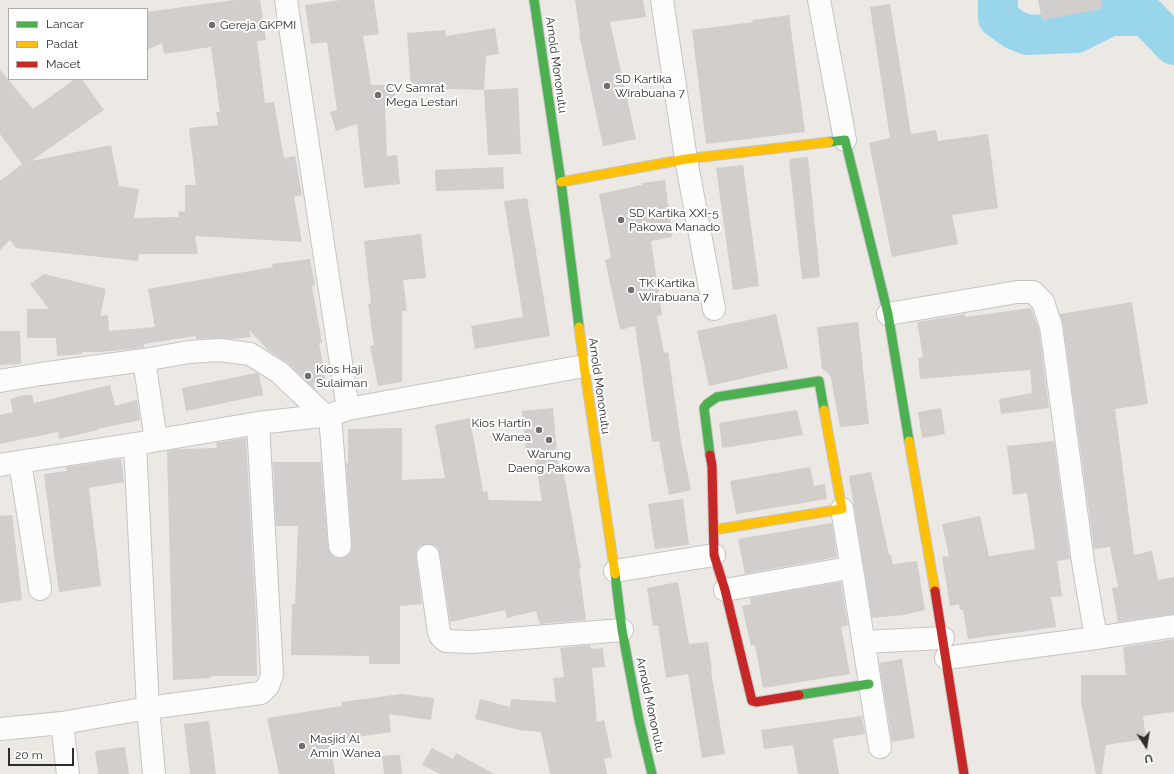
<!DOCTYPE html>
<html>
<head>
<meta charset="utf-8">
<style>
  body { margin:0 }
  #map { position:relative; width:1174px; height:774px; overflow:hidden; background:#ece8e4; font-family:Raleway,sans-serif }
  canvas { display:block }
  .legend { position:absolute; left:8px; top:8px; width:140px; height:72px; box-sizing:border-box; background:#fff; border:1px solid #ababab; margin:0; padding:5px 7px; list-style:none; font-size:12px; color:#2e2e2e }
  .legend li { display:flex; align-items:center; gap:8px; height:20px }
  .legend b { width:20px; border:1px solid #ababab }
  .north { position:absolute; left:1126px; top:726px; width:40px; height:40px; -webkit-text-stroke:3px #fff; paint-order:stroke; rotate:168deg; font-size:11px; font-weight:700; line-height:16px; text-align:center; color:#2e2e2e }
  .north::after { content:''; display:block; margin:auto; width:14px; height:18px; background:#2e2e2e; clip-path:polygon(50% 0,100% 100%,50% 72%,0 100%) }
  .scale { position:absolute; left:8px; top:748px; width:66px; height:18px; box-sizing:border-box; border:2px solid #2e2e2e; border-top:0; padding-left:5px; font-size:12px; line-height:14px; white-space:nowrap; color:#2e2e2e; -webkit-text-stroke:3px #fff; paint-order:stroke }
</style>
</head>
<body>
<div id="map">
<canvas width="1174" height="774"></canvas>
<ul class="legend">
<li><b style="height:5px;background:#4caf50"></b>Lancar</li>
<li><b style="height:5px;background:#ffc107"></b>Padat</li>
<li><b style="height:5px;background:#c62828"></b>Macet</li>
</ul>
<div class="north">U</div>
<div class="scale">20 m</div>
</div>
<script>
const ctx = document.querySelector('canvas').getContext('2d');
ctx.lineJoin = 'round';
function shape(rows) {
  const path = new Path2D();
  for (const r of rows) {
    path.moveTo(r[0], r[1]);
    for (let i = 2; i < r.length; i += 2) path.lineTo(r[i], r[i + 1]);
  }
  return path;
}
function trace(path, color, width, dash) {
  ctx.strokeStyle = color;
  ctx.lineWidth = width;
  ctx.lineCap = dash ? 'butt' : 'round';
  ctx.setLineDash(dash || []);
  ctx.stroke(path);
}
function fillPath(path, color) {
  ctx.fillStyle = color;
  ctx.fill(path, 'evenodd');
}
function drawText(font, color, halo, rows, align = 'center') {
  ctx.font = font + ' Raleway,sans-serif';
  ctx.lineWidth = 4;
  ctx.setLineDash([]);
  ctx.textBaseline = 'middle';
  ctx.strokeStyle = halo;
  ctx.fillStyle = color;
  for (const [text, x, y, turn = 0] of rows) {
    ctx.save();
    ctx.translate(x, y);
    ctx.rotate((+turn || 0) * Math.PI / 180);
    ctx.textAlign = isNaN(turn) ? turn : align;
    if (halo) ctx.strokeText(text, 0, 0);
    ctx.fillText(text, 0, 0);
    ctx.restore();
  }
}
const river = shape([
  [998,0,998,18,1015,30,1028,35,1076,33,1110,16,1146,16,1174,45]
]);
const building = shape([
  [234,0,260,0,266,40,257,41,265,103,274,102,284,158,295,156,302,195,294,197,302,242,195,236,198,254,139,254,138,261,16,248,10,240,0,250,0,181,22,164,0,134,0,70,33,109,75,79,82,79,104,110,31,161,111,145,119,186,139,189,134,218,178,217,179,211,185,212,185,185,196,185,189,128,218,125,216,112,220,112,211,47,164,54,162,43,147,50,147,12],
  [341,0,374,0,379,34,363,36,371,85,395,85,395,106,385,106,387,156,397,155,400,184,364,188,357,124,336,131,330,112,337,110,327,42,311,44,305,5],
  [575,0,643,0,646,17,610,22,636,139,603,146,579,34,580,34],
  [1038,0,1101,0,1102,9,1042,20],
  [890,4,911,134,936,130,938,141,988,134,998,208,952,215,958,244,892,257,869,143,890,138,870,7],
  [789,15,805,132,706,144,692,30,753,22,753,20],
  [495,28,499,54,486,56,484,90,411,88,407,33,445,30,446,36],
  [518,88,521,154,488,155,484,90],
  [808,157,820,277,802,279,789,159],
  [743,165,759,286,733,290,716,168],
  [503,167,504,189,436,191,435,170],
  [665,180,672,237,651,241,662,315,657,316,664,353,668,352,681,442,691,490,669,495,659,441,652,442,635,326,620,330,605,260,611,258,599,194,642,185,642,183],
  [527,198,550,336,475,349,471,326,523,317,504,201],
  [421,234,426,278,403,280,407,311,402,311,402,382,378,386,370,346,374,345,368,304,371,304,364,241],
  [310,259,315,285,312,286,322,343,319,343,327,387,314,389,288,363,268,350,249,330,251,337,234,339,219,338,196,339,196,336,144,344,144,347,142,348,99,352,82,352,82,354,57,356,56,338,27,338,27,309,49,309,30,284,44,274,106,289,100,316,108,315,109,331,155,327,148,289,273,267,272,264],
  [1132,302,1148,404,1115,409,1134,555,1152,551,1158,580,1174,577,1174,614,1118,622,1112,588,1118,587,1110,547,1094,549,1063,324,1060,314],
  [1031,308,1039,329,1049,408,1001,414,999,399,1032,393,1030,370,920,379,918,358,923,357,917,322,965,314,965,317],
  [776,314,788,368,709,386,697,331],
  [858,322,869,424,840,427,831,378,828,373,822,369,817,327],
  [0,331,20,331,21,364,0,365],
  [256,373,259,374,263,395,186,411,182,388],
  [110,385,115,406,137,400,140,420,98,429,98,430,59,439,58,432,0,444,0,415,13,412,10,399,24,395,32,395,34,403],
  [553,408,558,464,562,463,581,568,579,569,586,620,540,624,536,611,507,618,505,610,450,622,440,554,438,548,433,545,427,544,420,546,416,552,416,557,422,604,400,606,400,664,369,664,369,656,291,655,292,604,295,604,298,526,276,526,273,462,321,462,328,547,330,553,334,557,341,558,347,556,351,552,352,545,346,463,348,463,348,429,402,428,402,480,445,478,435,425,470,418,483,492,487,491,489,500,542,501,534,453,526,453,522,411],
  [941,408,945,434,922,438,918,412],
  [797,410,803,435,722,448,719,423],
  [244,438,246,438,256,618,257,676,211,676,211,678,173,680,167,451,177,449,217,448,216,443],
  [1054,441,1070,559,1057,561,1062,596,1051,597,1056,627,968,639,963,610,960,610,959,604,950,606,942,557,949,556,942,524,980,516,989,556,1035,549,1027,493,1013,495,1007,446],
  [121,459,124,482,89,488,101,586,59,592,44,474,67,471,66,467],
  [810,467,814,486,825,484,827,499,736,514,730,481],
  [871,472,889,555,891,555,893,564,917,561,925,610,904,615,872,618,849,476],
  [683,499,689,545,655,549,648,504],
  [12,515,22,600,0,603,0,516],
  [832,523,837,557,745,574,738,539],
  [678,582,689,644,708,642,712,671,711,671,725,754,702,758,688,674,666,678,658,625,653,626,647,588],
  [841,582,848,625,841,627,850,674,763,688,755,645,751,646,742,606,751,604,750,598],
  [1174,639,1174,712,1143,716,1146,739,1106,745,1102,774,1096,774,1081,702,1081,675,1126,675,1123,647],
  [590,645,591,649,603,648,605,667,592,668,597,722,604,720,612,757,604,759,607,774,550,774,541,732,519,730,475,719,480,699,510,707,511,699,556,702,553,678,564,677,560,648],
  [902,659,915,738,892,742,879,663],
  [401,694,434,698,431,720,389,714,391,732,330,741,335,774,279,774,267,718,342,706,342,702],
  [862,716,865,734,833,739,839,774,798,774,793,745,764,749,761,730],
  [209,721,216,774,190,774,184,724],
  [125,747,129,774,98,774,95,751],
  [432,748,453,759,456,753,494,774,440,774,422,765],
  [392,755,400,755,402,774,384,774,382,756]
]);
const street = shape([
  [286,0,348,409,584,366],
  [662,0,686,159,714,309],
  [819,0,845,140],
  [888,314,1017,292,1033,292,1043,302,1051,326,1083,562,1096,638],
  [144,360,156,440],
  [0,381,41,374,144,360,189,352,220,350,250,354,279,372,325,416],
  [330,415,340,546],
  [135,444,148,708,154,774],
  [20,462,40,589],
  [0,465,135,444,258,423,330,415,348,409],
  [842,509,852,569],
  [428,556,439,632,441,637,446,641,473,642,622,630],
  [615,571,714,555],
  [725,590,849,568,852,569,880,747],
  [863,642,943,638],
  [946,658,1096,638,1174,626],
  [62,723,68,774],
  [0,729,62,723,148,708,261,693,268,686,272,675,258,423]
]);
const fast = shape([
  [534,0,561,182,579,327],
  [829,142,845,140,888,314,909,441],
  [710,455,704,408,707,404,717,397,819,381,824,410],
  [615,574,622,630,639,720,652,774],
  [799,695,869,684]
]);
const slow = shape([
  [561,182,686,159,829,142],
  [579,327,584,366,615,574],
  [909,441,935,591],
  [713,530,842,509,824,410]
]);
const jam = shape([
  [710,455,712,466,714,555,725,590,752,701,756,702,799,695],
  [935,591,964,774]
]);
const markers = [
  [212,25,4,"#706f6e"],
  [607,86,4,"#706f6e"],
  [378,95,4,"#706f6e"],
  [621,220,4,"#706f6e"],
  [631,290,4,"#706f6e"],
  [308,376,4,"#706f6e"],
  [539,430,4,"#706f6e"],
  [549,440,4,"#706f6e"],
  [302,746,4,"#706f6e"]
];
const poiNames = [
  ["Gereja GKPMI",220,25],
  ["SD Kartika",615,79],
  ["Wirabuana 7",615,93],
  ["CV Samrat",386,88],
  ["Mega Lestari",386,102],
  ["SD Kartika XXI-5",629,213],
  ["Pakowa Manado",629,227],
  ["TK Kartika",639,283],
  ["Wirabuana 7",639,297],
  ["Kios Haji",316,369],
  ["Sulaiman",316,383],
  ["Kios Hartin",531,423,"right"],
  ["Wanea",531,437,"right"],
  ["Warung",549,454,"center"],
  ["Daeng Pakowa",549,468,"center"],
  ["Masjid Al",310,739],
  ["Amin Wanea",310,753]
];
const streetNames = [
  ["Arnold Mononutu",556,65,82],
  ["Arnold Mononutu",599,386,82],
  ["Arnold Mononutu",650,705,78]
];
trace(river, '#99d6ec', 40);
fillPath(building, '#d1cecb');
trace(street, '#c5c4c5', 24);
trace(fast, '#c5c4c5', 11);
trace(slow, '#c5c4c5', 11);
trace(jam, '#c5c4c5', 11);
trace(street, '#fcfcfb', 22);
trace(fast, '#4caf50', 9);
trace(slow, '#ffc107', 9);
trace(jam, '#c62828', 9);
for (const [x, y, r, color] of markers) {
  const dot = new Path2D();
  dot.arc(x, y, r, 0, 2 * Math.PI);
  ctx.fillStyle = color;
  ctx.fill(dot);
  trace(dot, '#fff', 1.5);
}
drawText('12px', '#2e2e2e', '#fff', poiNames, 'left');
drawText('12px', '#2e2e2e', '#fff', streetNames);
</script>
</body>
</html>
